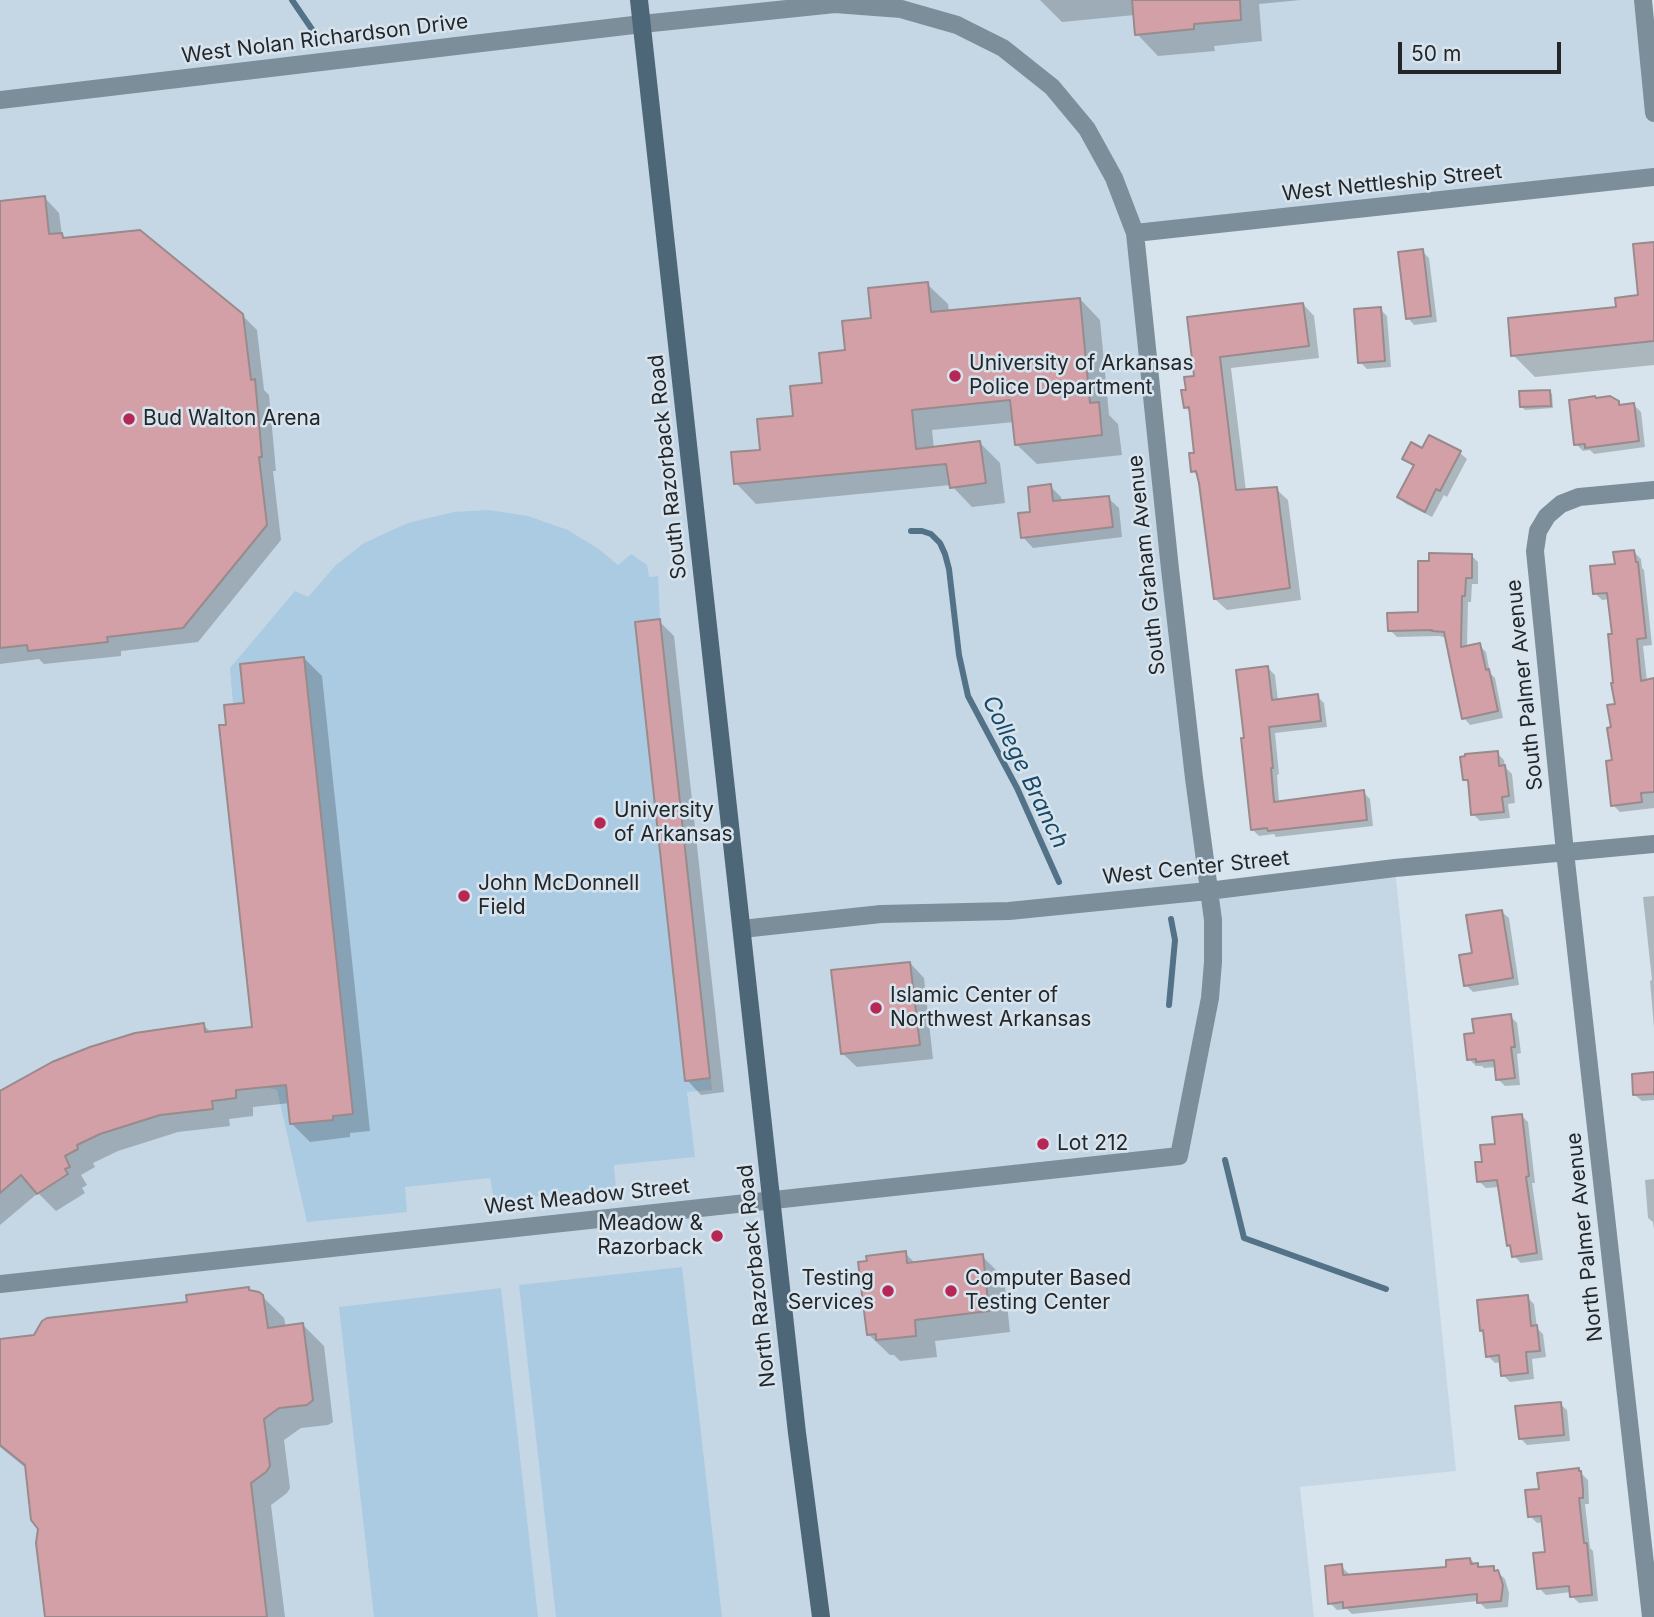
<!DOCTYPE html>
<html>
<head>
<meta charset="utf-8">
<style>
  body { margin:0 }
  #map { position:relative; width:1654px; height:1617px; overflow:hidden; background:#d8e4ed; font-family:Inter,sans-serif }
  canvas { display:block }
  .scale { position:absolute; left:1398px; top:42px; width:163px; height:32px; box-sizing:border-box; border:4px solid #23272a; border-top:0; padding-left:9px; font-size:21px; line-height:24px; white-space:nowrap; color:#23272a; -webkit-text-stroke:5px #d8e4ed; paint-order:stroke }
</style>
</head>
<body>
<div id="map">
<canvas width="1654" height="1617"></canvas>
<div class="scale">50 m</div>
</div>
<script>
const ctx = document.querySelector('canvas').getContext('2d');
ctx.lineJoin = 'round';
function fillPath(path, color) {
  ctx.fillStyle = color;
  ctx.fill(path, 'evenodd');
}
function shape(rows) {
  const path = new Path2D();
  for (const r of rows) {
    path.moveTo(r[0], r[1]);
    for (let i = 2; i < r.length; i += 2) path.lineTo(r[i], r[i + 1]);
  }
  return path;
}
function trace(path, color, width, dash) {
  ctx.strokeStyle = color;
  ctx.lineWidth = width;
  ctx.lineCap = dash ? 'butt' : 'round';
  ctx.setLineDash(dash || []);
  ctx.stroke(path);
}
function drawText(font, color, halo, rows, align = 'center') {
  ctx.font = font + ' Inter,sans-serif';
  ctx.lineWidth = 5;
  ctx.setLineDash([]);
  ctx.textBaseline = 'middle';
  ctx.strokeStyle = halo;
  ctx.fillStyle = color;
  for (const [text, x, y, turn = 0] of rows) {
    ctx.save();
    ctx.translate(x, y);
    ctx.rotate((+turn || 0) * Math.PI / 180);
    ctx.textAlign = isNaN(turn) ? turn : align;
    if (halo) ctx.strokeText(text, 0, 0);
    ctx.fillText(text, 0, 0);
    ctx.restore();
  }
}
const built = shape([
  [0,0,1642,0,1654,113,1654,177,1135,233,1208,891,1395,868,1456,1471,1300,1487,1314,1617,0,1617]
]);
const green = shape([
  [488,510,528,516,568,530,600,550,618,565,631,554,647,565,649,577,658,576,660,619,712,1090,687,1092,695,1157,614,1165,616,1189,494,1201,490,1178,405,1187,407,1212,307,1222,277,1090,265,1087,256,1067,219,725,226,724,224,705,233,704,230,668,295,591,308,597,336,565,364,543,408,523,454,512],
  [682,1267,722,1617,556,1617,519,1285],
  [501,1288,538,1617,374,1617,339,1307]
]);
const shadow = shape([
  [1040,0,1301,0,1259,4,1262,41,1214,46,1215,51,1158,56,1137,34,1135,15,1062,22],
  [45,198,59,213,62,235,66,239,242,315,257,330,264,390,269,395,276,471,273,471,281,540,198,642,121,651,121,656,44,664,39,659,0,664,0,203],
  [1654,244,1654,365,1535,377,1513,355,1618,309,1640,296],
  [1422,251,1429,258,1437,322,1414,325,1408,318],
  [927,284,948,304,949,312,1080,299,1100,320,1109,415,1118,424,1122,455,1037,464,1016,444,1014,422,932,430,934,449,980,443,1000,463,1005,503,972,507,951,485,756,504,736,483,762,451,795,418,824,385,847,352,873,320],
  [1303,304,1314,316,1319,358,1231,368,1246,491,1276,489,1288,500,1301,600,1227,610,1215,599,1200,478,1193,471,1196,454,1191,413,1185,407,1188,391,1196,377,1189,318],
  [1380,309,1387,316,1391,367,1367,369,1360,362],
  [1549,391,1552,394,1553,408,1525,410,1522,407],
  [1618,403,1622,407,1634,405,1641,412,1645,447,1594,454,1590,450,1583,451,1576,444],
  [1423,450,1460,453,1467,459,1447,497,1444,495,1432,517,1406,504,1399,497,1414,467,1404,459],
  [1050,486,1061,497,1062,502,1108,498,1119,508,1122,537,1033,548,1023,537,1032,514],
  [1634,552,1641,559,1642,568,1644,570,1652,645,1643,646,1647,681,1654,682,1654,808,1620,812,1613,805,1614,729,1617,705,1614,635,1610,599,1602,600,1595,593,1617,565],
  [1471,555,1478,562,1478,584,1472,584,1471,602,1468,602,1467,648,1479,645,1486,652,1490,673,1495,678,1503,718,1470,725,1464,718,1447,638,1439,636,1397,637,1390,630,1419,614],
  [659,621,674,636,724,1092,701,1095,687,1080],
  [304,658,322,676,370,1131,350,1133,350,1137,310,1142,292,1124,290,1103,253,1107,253,1116,229,1119,230,1126,178,1132,118,1151,93,1163,95,1167,81,1175,87,1185,82,1188,85,1193,56,1211,38,1193,0,1225,0,1094,203,1025,212,1033,254,1029,228,726,246,705],
  [1268,668,1275,675,1278,701,1317,696,1324,703,1327,727,1275,733,1279,774,1277,775,1279,803,1363,792,1370,799,1373,826,1276,837,1274,834,1259,836,1252,829,1246,740],
  [1497,753,1504,760,1505,767,1512,774,1515,803,1508,804,1510,818,1480,821,1473,814,1470,785,1465,779],
  [1654,896,1654,1028,1650,981,1652,980,1643,897],
  [1502,912,1509,918,1519,985,1473,992,1466,985,1474,955],
  [910,963,924,978,933,1059,857,1067,842,1053],
  [1510,1016,1517,1023,1521,1053,1517,1054,1520,1085,1505,1086,1498,1079,1496,1067,1484,1068,1482,1066,1476,1066,1469,1059,1476,1035],
  [1654,1074,1654,1100,1642,1101,1635,1095],
  [1521,1115,1528,1122,1535,1183,1532,1183,1543,1260,1521,1263,1514,1256,1513,1249,1508,1245,1500,1187,1486,1188,1479,1181,1484,1163],
  [1654,1179,1654,1229,1653,1222,1648,1218,1645,1180],
  [905,1253,916,1264,982,1256,1004,1278,1010,1332,935,1341,937,1357,900,1361,894,1355,890,1355,868,1334],
  [251,1292,262,1296,284,1318,286,1327,303,1325,324,1346,333,1422,328,1425,301,1428,284,1440,290,1488,287,1493,271,1505,285,1617,47,1617,40,1528,27,1469,0,1447,0,1341,35,1337,189,1303],
  [1527,1297,1534,1304,1537,1328,1543,1334,1546,1357,1532,1359,1534,1379,1510,1382,1503,1375,1502,1362,1495,1363,1488,1356,1486,1334,1482,1330],
  [1560,1404,1567,1410,1570,1441,1527,1445,1520,1438],
  [1578,1470,1588,1480,1589,1504,1585,1504,1590,1548,1593,1551,1598,1601,1579,1603,1572,1596,1571,1592,1546,1595,1539,1588,1547,1554,1544,1522,1537,1523,1530,1516,1540,1490],
  [1470,1559,1481,1569,1493,1568,1505,1579,1509,1593,1508,1607,1486,1609,1478,1601,1352,1614,1347,1609,1337,1610,1330,1603,1341,1566,1348,1573,1349,1576,1448,1569]
]);
const stream = shape([
  [292,0,320,41],
  [911,531,922,531,931,534,940,543,945,554,949,569,959,655,968,696,1017,788,1059,882],
  [1169,1005,1175,940,1171,919],
  [1225,1160,1244,1238,1386,1289]
]);
const building = shape([
  [1132,0,1240,0,1241,20,1194,24,1194,29,1135,35,1132,0],
  [45,196,49,234,62,233,63,238,140,230,243,314,251,380,255,379,262,457,259,457,267,525,183,628,107,637,108,642,28,651,27,645,0,648,0,201,45,196],
  [1654,242,1654,341,1511,356,1508,318,1616,307,1615,298,1638,295,1633,244,1654,242],
  [1423,249,1431,316,1406,319,1398,252,1423,249],
  [928,282,931,312,1080,298,1090,403,1099,402,1102,435,1015,445,1010,400,912,410,916,449,980,441,986,483,950,488,946,464,734,484,731,452,760,450,757,419,793,416,790,386,822,383,819,353,845,350,842,321,871,318,868,288,928,282],
  [1303,303,1309,346,1220,357,1236,490,1277,487,1290,588,1214,599,1199,483,1196,471,1191,472,1189,453,1194,453,1189,407,1184,408,1181,390,1186,390,1184,377,1194,376,1187,317,1303,303],
  [1381,307,1385,361,1358,363,1354,309,1381,307],
  [1550,390,1551,406,1520,407,1519,391,1550,390],
  [1595,396,1596,398,1610,396,1619,401,1619,405,1634,403,1639,441,1585,448,1585,444,1574,445,1569,400,1595,396],
  [1429,435,1461,451,1440,491,1436,489,1425,512,1397,497,1414,465,1402,459,1411,442,1422,448,1429,435],
  [1051,484,1053,501,1109,496,1113,527,1021,538,1018,513,1030,512,1028,487,1051,484],
  [1634,550,1636,562,1638,562,1646,638,1637,639,1641,681,1654,678,1654,792,1641,793,1642,802,1611,806,1606,761,1612,760,1607,728,1611,727,1607,705,1615,704,1611,683,1613,683,1608,634,1612,634,1607,593,1593,594,1590,566,1615,564,1613,552,1634,550],
  [1429,553,1472,554,1472,578,1466,578,1465,596,1462,596,1461,647,1480,643,1486,670,1489,669,1498,711,1462,719,1444,632,1432,631,1432,630,1388,631,1387,613,1418,612,1418,561,1429,561,1429,553],
  [660,619,710,1078,685,1081,635,622,660,619],
  [304,657,353,1114,333,1116,333,1120,290,1124,286,1085,236,1090,236,1098,212,1101,213,1109,160,1115,100,1134,77,1145,78,1149,65,1156,70,1167,65,1169,68,1174,37,1194,21,1175,0,1193,0,1091,52,1062,90,1047,135,1033,204,1023,205,1032,252,1027,219,725,226,725,224,705,244,703,240,664,304,657],
  [1268,666,1272,700,1318,694,1321,721,1269,727,1273,768,1271,768,1274,802,1364,790,1367,820,1268,831,1267,828,1251,830,1241,738,1244,738,1236,670,1268,666],
  [1498,751,1499,766,1505,765,1509,796,1502,797,1504,812,1471,815,1468,780,1463,780,1460,757,1465,756,1465,754,1498,751],
  [1502,910,1513,978,1464,986,1459,955,1472,953,1466,915,1502,910],
  [910,962,920,1045,841,1054,831,970,910,962],
  [1511,1014,1515,1047,1511,1047,1515,1078,1496,1080,1494,1060,1476,1062,1476,1059,1467,1060,1464,1034,1474,1033,1472,1019,1511,1014],
  [1654,1072,1654,1094,1633,1095,1632,1074,1654,1072],
  [1522,1114,1529,1176,1526,1177,1537,1253,1512,1257,1510,1245,1507,1246,1497,1180,1477,1182,1475,1162,1482,1162,1480,1145,1495,1144,1492,1117,1522,1114],
  [906,1251,907,1263,983,1254,989,1311,915,1320,916,1336,876,1340,876,1334,867,1335,858,1262,867,1261,866,1256,906,1251],
  [249,1287,249,1290,259,1292,263,1295,268,1328,303,1323,313,1400,307,1405,279,1408,264,1419,270,1466,266,1472,251,1483,267,1617,45,1617,36,1543,38,1529,31,1520,25,1465,0,1445,0,1339,34,1335,42,1321,47,1318,187,1302,186,1295,249,1287],
  [1528,1295,1531,1326,1537,1325,1540,1351,1526,1352,1528,1373,1501,1376,1499,1355,1486,1357,1483,1330,1480,1331,1477,1300,1528,1295],
  [1561,1402,1564,1435,1519,1439,1515,1406,1561,1402],
  [1579,1468,1579,1471,1581,1471,1583,1490,1583,1498,1579,1498,1584,1543,1587,1543,1592,1595,1570,1597,1569,1586,1537,1589,1533,1553,1545,1552,1541,1516,1528,1517,1525,1490,1539,1489,1537,1473,1579,1468],
  [1470,1558,1471,1564,1478,1563,1478,1567,1494,1566,1494,1571,1498,1570,1503,1585,1501,1601,1477,1603,1477,1594,1343,1608,1343,1602,1328,1604,1325,1566,1342,1564,1343,1575,1446,1567,1446,1560,1470,1558]
]);
const minor = shape([
  [1643,0,1654,113],
  [1135,233,1654,177],
  [742,929,881,914,1009,911,1208,891,1395,868,1654,844],
  [0,1284,1179,1156,1210,998,1213,962,1213,920,1194,778,1170,569,1135,233,1114,178,1087,129,1052,87,1003,48,957,25,901,9,835,4,642,24],
  [1651,1617,1565,852,1535,551,1538,531,1547,516,1561,504,1579,497,1654,490]
]);
const tertiary = shape([
  [0,100,642,24]
]);
const secondary = shape([
  [639,0,797,1433,821,1617]
]);
const markers = [
  [955,376,7,"#b72755"],
  [129,419,7,"#b72755"],
  [600,823,7,"#b72755"],
  [464,896,7,"#b72755"],
  [876,1008,7,"#b72755"],
  [1043,1144,7,"#b72755"],
  [717,1236,7,"#b72755"],
  [888,1291,7,"#b72755"],
  [951,1291,7,"#b72755"]
];
const streetNames = [
  ["West Nolan Richardson Drive",325,39,-7],
  ["West Nettleship Street",1392,183,-6],
  ["South Razorback Road",668,467,-96],
  ["South Graham Avenue",1147,565,-96],
  ["South Palmer Avenue",1525,685,-96],
  ["West Center Street",1196,868,-6],
  ["West Meadow Street",587,1197,-6],
  ["North Palmer Avenue",1585,1237,-96],
  ["North Razorback Road",757,1276,-96]
];
const poiNames = [
  ["University of Arkansas",969,364],
  ["Police Department",969,388],
  ["Bud Walton Arena",143,419],
  ["University",614,811],
  ["of Arkansas",614,835],
  ["John McDonnell",478,884],
  ["Field",478,908],
  ["Islamic Center of",890,996],
  ["Northwest Arkansas",890,1020],
  ["Lot 212",1057,1144],
  ["Meadow &",703,1224,"right"],
  ["Razorback",703,1248,"right"],
  ["Testing",874,1279,"right"],
  ["Services",874,1303,"right"],
  ["Computer Based",965,1279],
  ["Testing Center",965,1303]
];
const waterNames = [
  ["College Branch",1025,772,64]
];
fillPath(built, '#c5d7e5');
fillPath(green, '#abcbe3');
fillPath(shadow, '#0003');
trace(stream, '#547287', 6);
fillPath(building, '#d4a0a8');
trace(building, '#998a8c', 2);
trace(minor, '#7d8e9b', 18);
trace(tertiary, '#7d8e9b', 18);
trace(secondary, '#4d6779', 18);
for (const [x, y, r, color] of markers) {
  const dot = new Path2D();
  dot.arc(x, y, r, 0, 2 * Math.PI);
  ctx.fillStyle = color;
  ctx.fill(dot);
  trace(dot, '#d8e4ed', 2.5);
}
drawText('21px', '#23272a', '#d8e4ed', streetNames);
drawText('21px', '#23272a', '#d8e4ed', poiNames, 'left');
drawText('italic 23px', '#164968', '#d8e4ed', waterNames);
</script>
</body>
</html>
